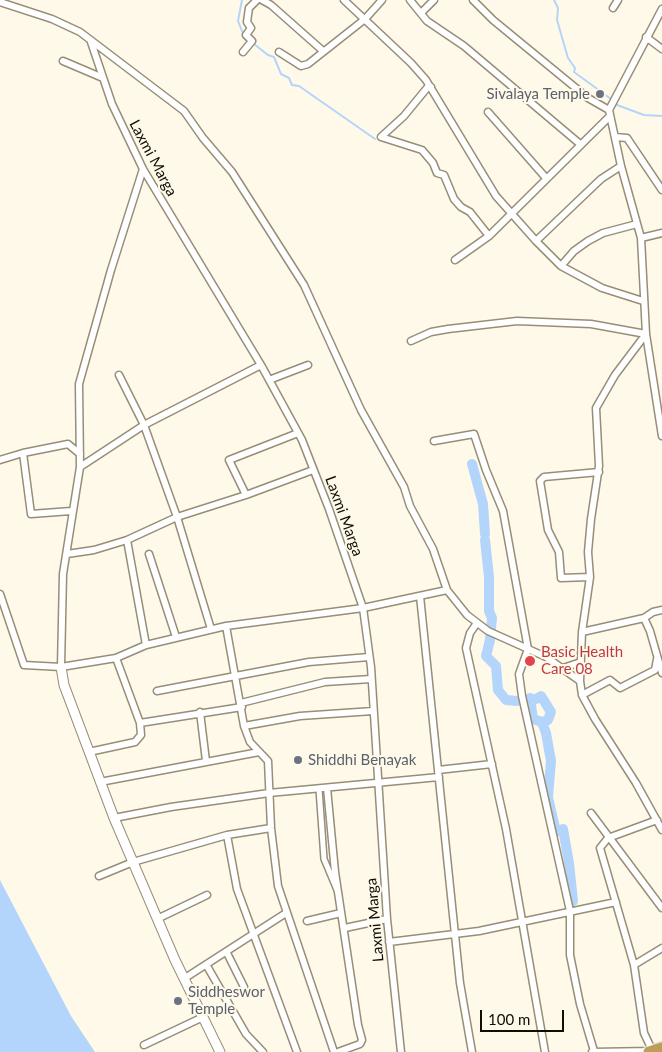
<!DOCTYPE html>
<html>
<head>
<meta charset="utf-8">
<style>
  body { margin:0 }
  #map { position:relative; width:662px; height:1052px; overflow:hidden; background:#fff9ea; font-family:Lato,sans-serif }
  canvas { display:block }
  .scale { position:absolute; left:480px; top:1010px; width:84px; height:22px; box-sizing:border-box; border:2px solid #100d05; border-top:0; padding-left:6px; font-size:15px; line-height:18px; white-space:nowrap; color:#100d05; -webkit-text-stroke:4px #fff9ea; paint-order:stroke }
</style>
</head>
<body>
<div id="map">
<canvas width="662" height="1052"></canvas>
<div class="scale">100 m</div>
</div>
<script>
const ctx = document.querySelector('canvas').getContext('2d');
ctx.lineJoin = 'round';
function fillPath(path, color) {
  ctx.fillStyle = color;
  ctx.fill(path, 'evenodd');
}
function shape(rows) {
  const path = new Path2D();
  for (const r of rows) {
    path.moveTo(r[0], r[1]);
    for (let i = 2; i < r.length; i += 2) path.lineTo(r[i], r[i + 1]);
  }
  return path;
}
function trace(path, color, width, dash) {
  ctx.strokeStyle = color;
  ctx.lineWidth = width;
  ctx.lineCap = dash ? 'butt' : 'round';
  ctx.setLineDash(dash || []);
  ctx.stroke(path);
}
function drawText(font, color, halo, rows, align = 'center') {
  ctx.font = font + ' Lato,sans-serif';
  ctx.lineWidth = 4;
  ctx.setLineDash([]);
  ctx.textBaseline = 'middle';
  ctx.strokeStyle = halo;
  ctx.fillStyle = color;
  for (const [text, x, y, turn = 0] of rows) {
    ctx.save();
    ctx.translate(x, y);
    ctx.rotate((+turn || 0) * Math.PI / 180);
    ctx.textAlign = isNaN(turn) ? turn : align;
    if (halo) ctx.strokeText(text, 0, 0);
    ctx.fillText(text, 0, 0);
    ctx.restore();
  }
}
const water = shape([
  [0,880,71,1016,95,1052,0,1052]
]);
const stream = shape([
  [242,0,238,21,244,36],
  [554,0,558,8,557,20,568,58,575,68,574,72,611,99],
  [254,44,268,55,274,57,281,74,289,78,292,85,299,86,375,139],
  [617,105,644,115,662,116]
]);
const river = shape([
  [472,464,483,504,485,534],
  [485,540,489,577,489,611,492,618,490,640,486,656,496,666,498,690,506,700,517,701,530,698,533,719,542,722,546,733,551,761,548,797,556,832,563,829,569,863,573,901],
  [530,698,534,700,541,696,551,712,548,720,542,722]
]);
const pedestrian = shape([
  [319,789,324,859,337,890]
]);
const minor = shape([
  [262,0,271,5,323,51],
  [344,0,411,63,426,80,496,196,536,241,561,266,602,288,643,301],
  [410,0,427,21,464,46,580,144],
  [473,0,493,20,588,98,609,110],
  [0,2,52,19,80,32,184,111,203,138,232,172,304,285,361,410,404,487,410,506,433,549,447,590,467,615,488,631,546,657,580,681,582,695,595,719,636,783,662,830],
  [613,8,618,0],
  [662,9,609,110,621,166,641,238,646,334,662,436],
  [421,13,434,0],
  [646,37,662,49],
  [91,42,112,104,143,169,261,365,302,440,329,509,363,608,371,667,387,919,401,1052],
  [243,52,252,41,246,35,251,28,247,22,249,8,257,0],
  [279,52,301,66,308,64,365,19,382,0],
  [63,61,103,78],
  [431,87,427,88,404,116,381,137,422,150,433,163,437,173,444,175,454,199,461,207,470,212,489,236],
  [488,112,546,178],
  [615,137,627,138,662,190],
  [641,238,662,233],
  [536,241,601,179,621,166],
  [455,260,489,236,610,116],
  [561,266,574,251,588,241,603,233,637,224],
  [411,341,431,332,448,329,517,321,591,324,646,334,615,375,596,408,599,466,591,519,588,552,590,577,582,632,580,681],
  [119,375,144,425,177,517,211,629],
  [269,380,308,365],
  [298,433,229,460,246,495,313,470],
  [434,441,474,434,486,470,503,511,528,649,519,674,522,696,570,911,570,955,580,1004,594,1051],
  [23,453,31,514,71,511],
  [0,460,23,453,68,444,80,454],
  [80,467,144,425,261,365],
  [127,540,146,645],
  [67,554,94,550,127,540,177,517,246,495],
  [149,554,176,637],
  [590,577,561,578,559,552,548,530,540,481,544,477,599,472],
  [0,594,24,665,61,667,116,658,146,645,226,626,363,608,447,590],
  [420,596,460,983,472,1052],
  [644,618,650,631,662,673],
  [477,623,470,633,466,648,506,829,545,1052],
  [226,626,244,726,250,742,268,761,271,828,278,886,334,1052],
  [582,632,644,618,653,612,662,610],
  [61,667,63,574,80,467,79,384,111,270,143,169],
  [563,668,581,662],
  [157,691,309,662,369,657],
  [582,695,610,680,620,688,655,670,657,659],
  [241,703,325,682,371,679],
  [200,712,206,761],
  [140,723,242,707],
  [244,726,300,716,373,711],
  [89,752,135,742,141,735,140,723,116,658],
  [438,770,492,764],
  [100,782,259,752],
  [327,788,335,872,358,1025,362,1040,360,1044,338,1052],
  [591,813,662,908],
  [114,818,171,807,269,793,439,777],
  [227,835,237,889,297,1052],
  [99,876,133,862,227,835,271,828],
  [157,919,207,895],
  [307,921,341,913],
  [345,928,387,919],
  [389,942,479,931,616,902],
  [227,953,244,987],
  [634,965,662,948],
  [207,966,246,1034,263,1052],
  [185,978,286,913],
  [144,1045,201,1018],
  [592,1052,652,1051],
  [653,1052,644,1033,634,965,600,848,608,838,657,820]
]);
const tertiary = shape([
  [61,667,64,685,114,818,175,960,220,1052]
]);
const trunk = shape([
  [649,1052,662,1048]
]);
const markers = [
  [600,94,5,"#6b7280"],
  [530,661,6,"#e0444e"],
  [298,760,5,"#6b7280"],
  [178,1001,5,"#6b7280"]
];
const worshipNames = [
  ["Sivalaya Temple",590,94,"right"],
  ["Shiddhi Benayak",308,760],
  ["Siddheswor",188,992],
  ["Temple",188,1009]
];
const streetNames = [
  ["Laxmi Marga",153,158,62],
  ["Laxmi Marga",344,516,70],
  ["Laxmi Marga",375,920,-95]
];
const healthNames = [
  ["Basic Health",541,652],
  ["Care 08",541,669]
];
fillPath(water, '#b4d5fb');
trace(stream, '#b4d5fb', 2);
trace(river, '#b4d5fb', 10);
trace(pedestrian, '#978e77', 8);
trace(minor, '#978e77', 9);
trace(tertiary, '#978e77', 11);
trace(trunk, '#dedddc', 14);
trace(pedestrian, '#fff', 5);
trace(minor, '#fff', 6);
trace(tertiary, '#fff', 9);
trace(trunk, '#bc9e58', 11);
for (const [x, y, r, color] of markers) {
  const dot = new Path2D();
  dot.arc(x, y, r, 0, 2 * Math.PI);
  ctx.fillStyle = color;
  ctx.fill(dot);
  trace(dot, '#fff9ea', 2);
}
drawText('15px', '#5b616d', '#fff9ea', worshipNames, 'left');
drawText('15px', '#100d05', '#fff9ea', streetNames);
drawText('15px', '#be3a42', '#fff9ea', healthNames, 'left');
</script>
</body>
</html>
